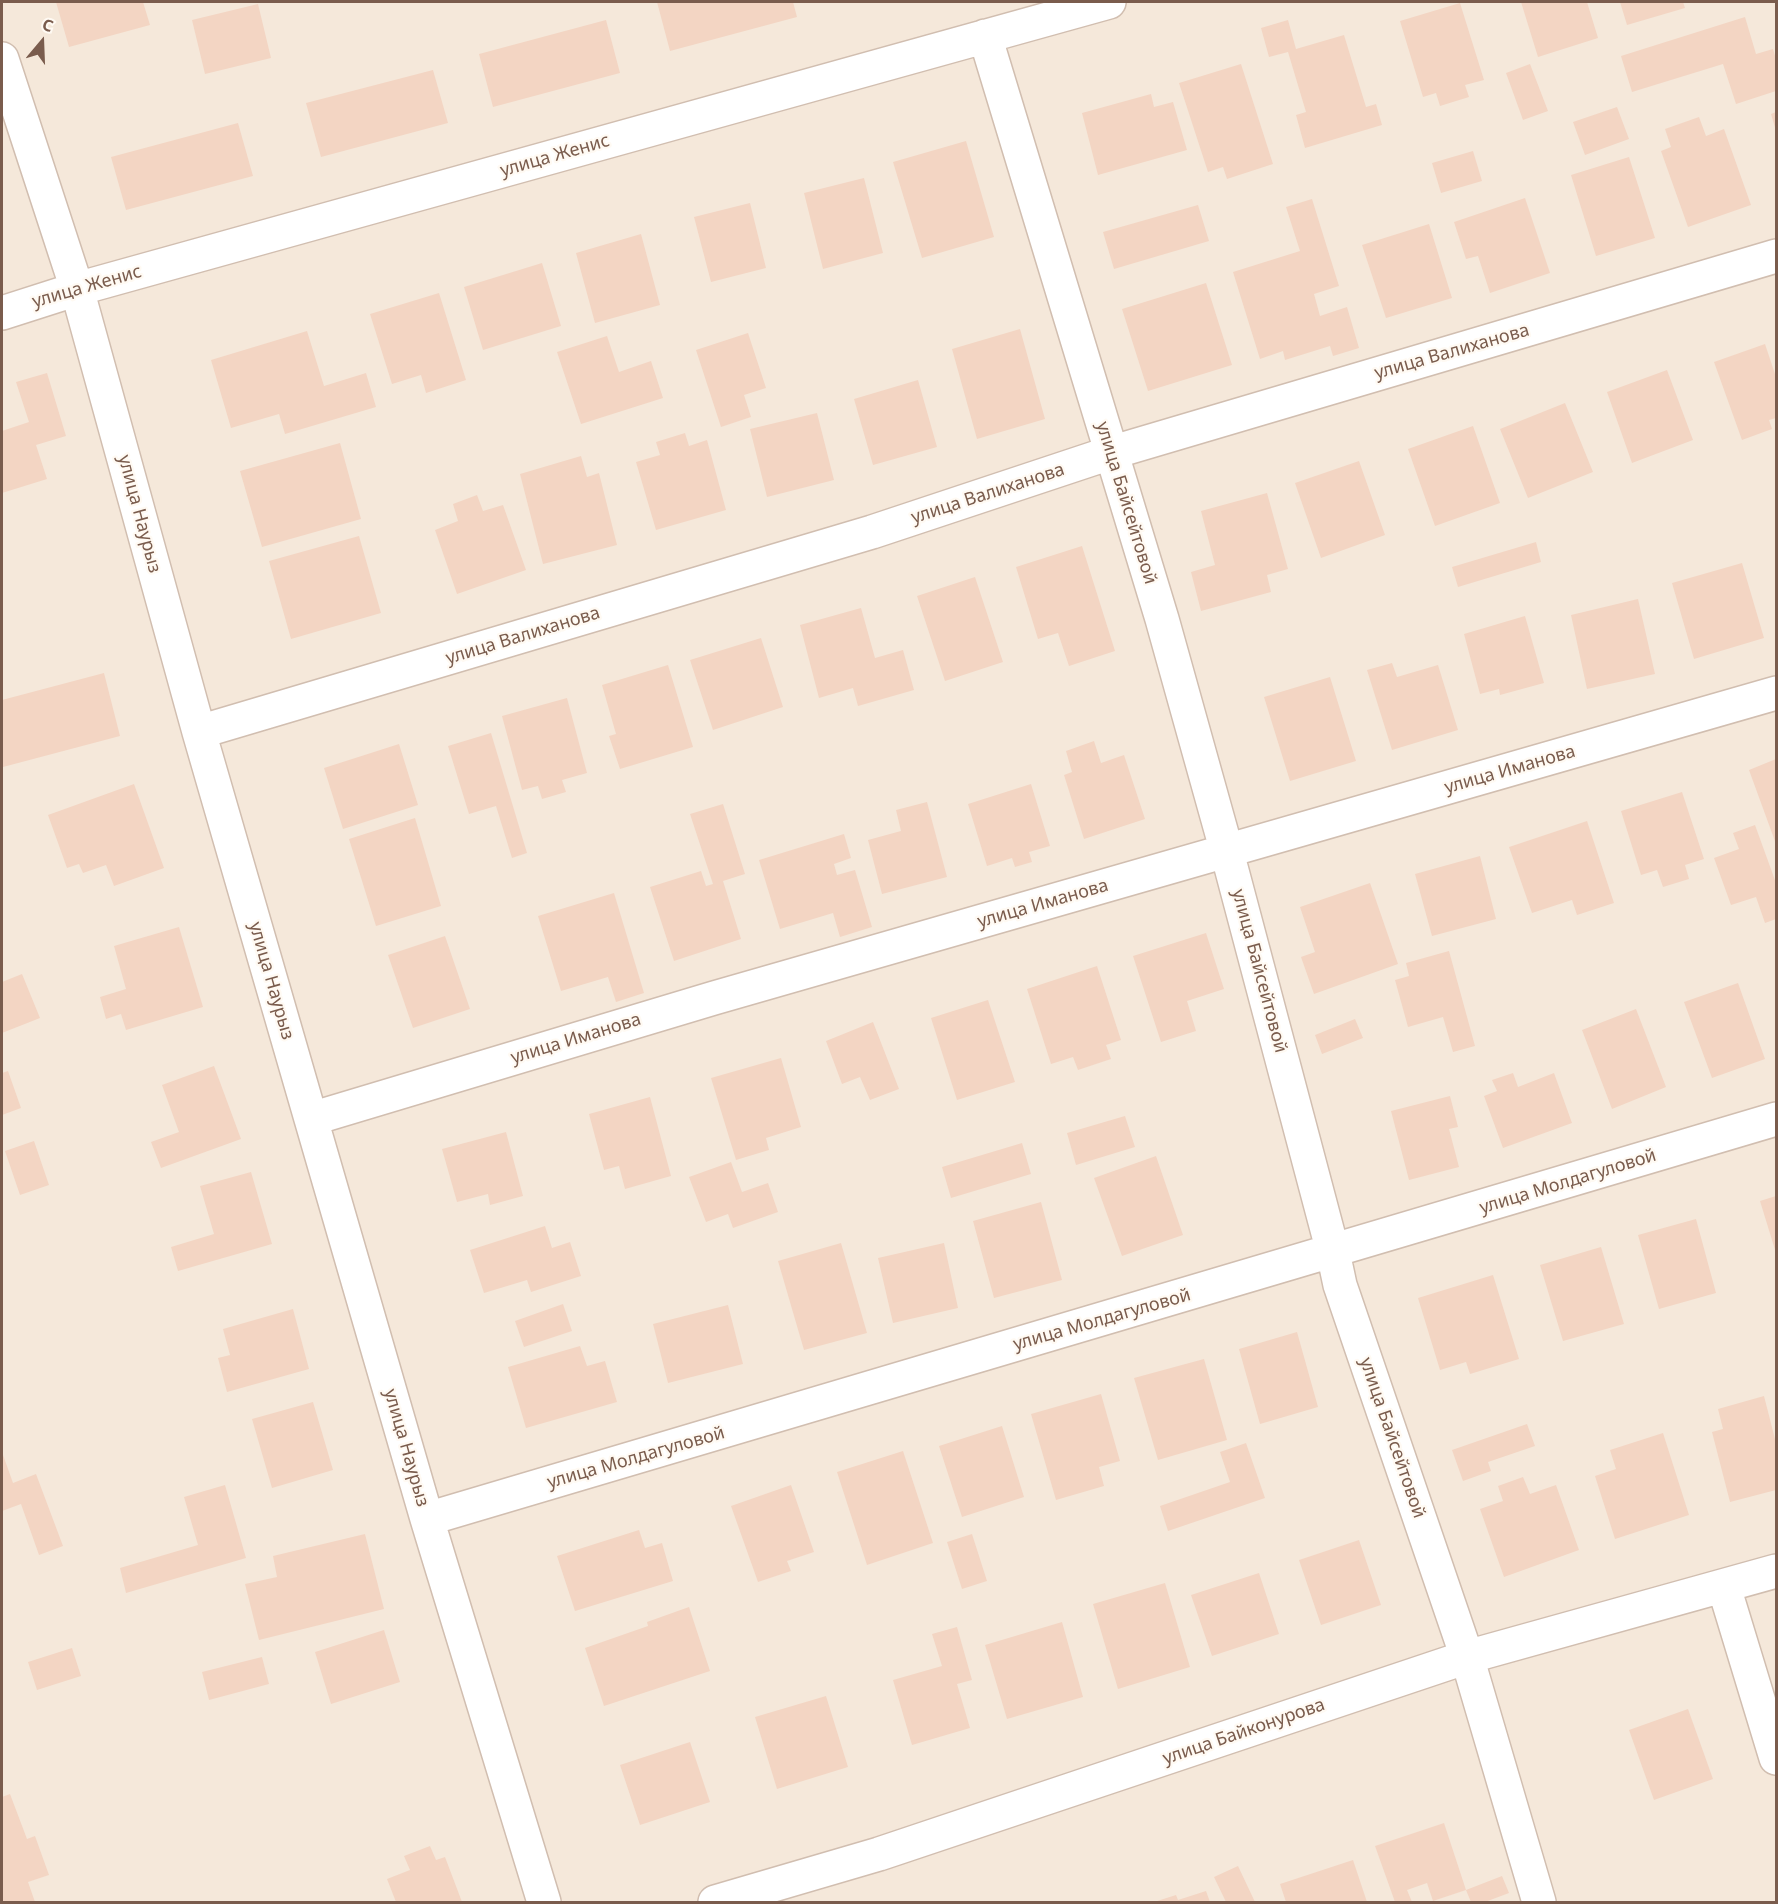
<!DOCTYPE html>
<html>
<head>
<meta charset="utf-8">
<style>
  body { margin:0 }
  #map { position:relative; width:1778px; height:1904px; overflow:hidden; background:#fdf6ec; font-family:"Noto Sans",sans-serif }
  canvas { display:block }
  .frame { position:absolute; inset:0; border:3px solid #7a5c4d; pointer-events:none }
  .north { position:absolute; left:12px; top:12px; width:60px; height:60px; -webkit-text-stroke:4px #fffaf3; paint-order:stroke; rotate:19deg; font-size:16px; font-weight:700; line-height:24px; text-align:center; color:#7a5c4d }
  .north::after { content:''; display:block; margin:auto; width:21px; height:27px; background:#7a5c4d; clip-path:polygon(50% 0,100% 100%,50% 72%,0 100%) }
</style>
</head>
<body>
<div id="map">
<canvas width="1778" height="1904"></canvas>
<div class="frame"></div>
<div class="north">С</div>
</div>
<script>
const ctx = document.querySelector('canvas').getContext('2d');
ctx.lineJoin = 'round';
function fillPath(path, color) {
  ctx.fillStyle = color;
  ctx.fill(path, 'evenodd');
}
function shape(rows) {
  const path = new Path2D();
  for (const r of rows) {
    path.moveTo(r[0], r[1]);
    for (let i = 2; i < r.length; i += 2) path.lineTo(r[i], r[i + 1]);
  }
  return path;
}
function trace(path, color, width, dash) {
  ctx.strokeStyle = color;
  ctx.lineWidth = width;
  ctx.lineCap = dash ? 'butt' : 'round';
  ctx.setLineDash(dash || []);
  ctx.stroke(path);
}
function drawText(font, color, halo, rows, align = 'center') {
  ctx.font = font + ' "Noto Sans",sans-serif';
  ctx.lineWidth = 4.5;
  ctx.setLineDash([]);
  ctx.textBaseline = 'middle';
  ctx.strokeStyle = halo;
  ctx.fillStyle = color;
  for (const [text, x, y, turn = 0] of rows) {
    ctx.save();
    ctx.translate(x, y);
    ctx.rotate((+turn || 0) * Math.PI / 180);
    ctx.textAlign = isNaN(turn) ? turn : align;
    if (halo) ctx.strokeText(text, 0, 0);
    ctx.fillText(text, 0, 0);
    ctx.restore();
  }
}
const residential = shape([
  [2,2,1776,2,1776,1902,2,1902]
]);
const building = shape([
  [56,2,143,2,150,25,69,47],
  [657,2,793,2,797,17,670,51],
  [1521,2,1587,2,1598,38,1538,57],
  [1620,2,1683,2,1685,8,1627,25],
  [1460,3,1484,80,1465,85,1469,97,1440,106,1436,93,1423,97,1400,21],
  [258,4,271,58,205,74,192,20],
  [1745,17,1756,54,1773,49,1776,59,1776,91,1736,104,1723,64,1632,92,1621,56],
  [606,20,620,73,493,107,479,54],
  [1288,20,1296,49,1344,35,1366,107,1376,104,1382,125,1305,148,1296,115,1306,112,1288,52,1269,57,1261,28],
  [1241,64,1273,164,1227,179,1223,167,1208,172,1179,83],
  [1530,64,1548,111,1523,120,1506,73],
  [433,70,448,123,321,157,306,103],
  [1151,94,1154,107,1173,102,1187,150,1098,175,1082,113],
  [1617,107,1629,139,1585,155,1573,122],
  [1776,112,1776,131,1771,114],
  [1699,117,1706,136,1724,129,1751,205,1688,227,1661,151,1671,147,1665,129],
  [238,123,253,176,126,210,111,157],
  [966,141,994,237,922,258,893,162],
  [1473,151,1482,181,1441,193,1432,163],
  [1629,157,1655,238,1596,256,1571,175],
  [864,178,883,253,823,269,804,193],
  [1525,198,1550,273,1490,293,1478,256,1466,259,1454,222],
  [1312,199,1339,286,1314,294,1320,316,1347,307,1359,348,1333,356,1330,346,1285,360,1283,351,1260,359,1233,272,1300,251,1286,207],
  [750,203,766,268,711,282,694,217],
  [1198,205,1209,241,1114,269,1103,232],
  [1429,224,1452,298,1386,318,1362,245],
  [641,234,660,305,595,323,576,253],
  [542,263,561,326,483,350,464,287],
  [1206,283,1232,365,1148,391,1122,309],
  [439,293,466,380,426,393,421,375,392,384,370,314],
  [1020,329,1045,419,977,439,952,349],
  [307,331,324,386,366,373,376,407,285,434,279,414,231,428,211,360],
  [748,333,766,388,744,395,751,417,721,427,696,350],
  [607,336,619,372,651,361,663,398,581,424,557,352],
  [1765,344,1776,377,1776,418,1769,420,1772,429,1742,440,1714,362],
  [1667,370,1693,440,1632,463,1607,392],
  [47,373,66,436,36,445,47,479,2,493,2,431,29,422,16,382],
  [918,380,937,447,873,465,854,399],
  [1565,403,1593,472,1528,498,1500,429],
  [817,413,834,480,767,497,750,429],
  [1473,426,1500,503,1435,526,1408,449],
  [685,433,689,446,707,440,726,510,656,530,636,462,660,455,656,442],
  [340,443,361,519,262,547,240,471],
  [581,456,587,477,599,473,617,545,543,564,520,474],
  [1359,461,1385,535,1321,558,1295,483],
  [1267,493,1288,569,1267,575,1271,592,1201,611,1191,572,1215,565,1201,511],
  [477,495,483,511,503,505,526,570,457,594,435,530,458,521,453,504],
  [359,536,381,613,291,639,269,561],
  [1536,542,1541,562,1458,587,1452,567],
  [1082,546,1115,651,1069,666,1058,633,1038,639,1016,567],
  [1742,563,1764,638,1694,659,1672,583],
  [975,577,1003,662,945,681,917,596],
  [1638,599,1655,674,1587,689,1571,615],
  [861,608,875,658,903,650,914,690,858,706,853,688,819,698,800,625],
  [1525,616,1544,683,1500,695,1499,689,1480,694,1464,634],
  [761,638,783,707,713,730,690,660],
  [1392,663,1397,677,1438,665,1458,730,1392,750,1367,670],
  [668,665,693,747,620,769,609,736,616,734,602,685],
  [104,673,120,736,3,767,2,760,2,700],
  [1330,677,1356,761,1290,781,1264,697],
  [567,698,587,773,562,780,566,792,542,799,538,786,522,790,502,716],
  [491,733,527,853,512,858,496,806,469,814,448,746],
  [1094,741,1101,763,1124,755,1145,819,1084,839,1064,775,1072,772,1066,751],
  [399,744,418,805,343,829,324,768],
  [1776,759,1776,844,1749,770],
  [134,784,164,868,114,886,106,865,83,873,79,864,67,868,48,815],
  [1031,784,1050,846,1029,852,1032,862,1015,867,1012,858,987,866,968,804],
  [1682,792,1704,859,1685,865,1689,879,1663,887,1657,870,1641,875,1621,811],
  [927,802,947,877,882,894,868,840,901,831,896,810],
  [723,804,745,874,723,881,741,939,674,961,650,887,701,871,706,886,713,884,690,814],
  [415,818,441,906,376,926,349,839],
  [1587,821,1614,903,1577,915,1572,900,1532,913,1509,847],
  [1755,825,1776,883,1776,919,1765,923,1756,897,1731,905,1714,858,1739,849,1733,833],
  [844,834,851,858,834,864,837,875,855,870,872,927,840,937,833,913,780,929,759,860],
  [1480,856,1496,919,1432,936,1415,874],
  [1370,883,1398,964,1314,994,1301,957,1315,952,1300,907],
  [614,893,644,993,616,1002,608,977,561,991,538,916],
  [179,927,203,1007,126,1030,121,1014,106,1019,100,997,126,989,114,946],
  [1206,933,1224,989,1187,1001,1196,1031,1161,1042,1133,956],
  [445,936,470,1009,413,1028,388,955],
  [1449,951,1475,1046,1453,1052,1443,1017,1408,1027,1395,980,1409,976,1406,963],
  [1097,966,1121,1040,1106,1045,1111,1059,1078,1070,1073,1057,1051,1064,1027,989],
  [22,974,40,1018,2,1033,2,982],
  [1738,983,1765,1059,1712,1078,1684,1002],
  [988,1000,1015,1082,957,1100,931,1018],
  [1636,1009,1666,1087,1612,1109,1582,1030],
  [1355,1019,1363,1038,1322,1054,1315,1035],
  [873,1022,899,1089,870,1100,860,1077,842,1084,826,1041],
  [781,1058,801,1127,766,1138,769,1150,736,1160,711,1078],
  [214,1066,241,1139,161,1168,151,1142,179,1132,162,1085],
  [8,1071,21,1108,2,1115,2,1073],
  [1513,1073,1518,1087,1554,1073,1572,1123,1503,1148,1484,1096,1497,1091,1492,1080],
  [1450,1096,1458,1127,1449,1129,1459,1167,1409,1180,1391,1111],
  [650,1097,671,1176,625,1189,619,1166,604,1170,589,1114],
  [1125,1116,1135,1147,1076,1165,1067,1133],
  [506,1132,523,1196,490,1205,488,1194,457,1202,442,1149],
  [34,1141,49,1185,20,1195,5,1151],
  [1022,1143,1031,1174,951,1198,942,1167],
  [1156,1156,1183,1235,1122,1256,1094,1178],
  [731,1162,742,1192,768,1183,778,1212,733,1228,728,1214,706,1222,689,1177],
  [251,1172,272,1244,178,1271,171,1247,214,1234,200,1186],
  [1776,1196,1776,1253,1760,1201],
  [1041,1202,1062,1280,994,1298,973,1221],
  [1696,1219,1716,1293,1659,1309,1638,1235],
  [545,1226,552,1248,570,1242,581,1276,531,1292,527,1280,484,1293,470,1250],
  [841,1243,867,1333,804,1350,778,1261],
  [944,1243,958,1308,893,1323,878,1258],
  [1601,1247,1624,1324,1563,1341,1540,1265],
  [1493,1275,1519,1359,1470,1374,1466,1362,1440,1370,1418,1298],
  [563,1304,572,1331,524,1347,515,1321],
  [728,1305,743,1364,668,1383,653,1324],
  [293,1309,309,1369,227,1392,218,1358,230,1355,223,1329],
  [1297,1332,1318,1407,1260,1424,1239,1349],
  [580,1346,587,1366,605,1361,617,1402,526,1428,508,1367],
  [1204,1359,1227,1440,1158,1460,1134,1378],
  [1101,1394,1120,1461,1099,1467,1104,1486,1056,1500,1031,1414],
  [1764,1396,1776,1443,1776,1490,1730,1502,1712,1432,1723,1429,1718,1409],
  [313,1402,333,1470,272,1488,252,1419],
  [1527,1424,1535,1446,1488,1462,1491,1471,1463,1481,1452,1450],
  [1002,1426,1024,1497,962,1517,939,1446],
  [1663,1433,1689,1515,1615,1539,1595,1476,1616,1469,1610,1450],
  [1246,1443,1265,1498,1168,1531,1160,1506,1230,1482,1220,1452],
  [903,1451,933,1543,867,1565,837,1472],
  [2,1452,13,1483,36,1474,63,1546,39,1555,21,1504,2,1511],
  [1523,1477,1530,1494,1556,1485,1579,1550,1504,1577,1480,1509,1503,1501,1498,1486],
  [225,1485,246,1558,126,1593,120,1568,198,1545,184,1497],
  [791,1485,814,1552,787,1561,791,1571,758,1582,731,1506],
  [639,1530,645,1548,662,1543,673,1581,575,1611,557,1556],
  [365,1534,384,1609,259,1640,245,1584,277,1577,273,1556],
  [972,1534,987,1581,962,1589,947,1542],
  [1359,1540,1381,1605,1321,1625,1299,1560],
  [1259,1573,1279,1634,1212,1656,1191,1595],
  [1165,1583,1190,1667,1118,1689,1093,1604],
  [689,1607,710,1671,604,1706,585,1648,648,1626,647,1622],
  [1062,1622,1083,1697,1007,1719,985,1645],
  [957,1627,972,1680,957,1684,970,1728,912,1745,893,1680,942,1666,932,1634],
  [384,1630,400,1682,331,1704,315,1652],
  [72,1648,81,1676,37,1690,28,1662],
  [262,1657,269,1684,209,1700,202,1672],
  [826,1696,848,1767,777,1789,755,1717],
  [1688,1709,1713,1779,1654,1800,1629,1730],
  [690,1742,710,1802,640,1825,620,1765],
  [10,1794,27,1839,35,1836,49,1875,28,1882,35,1902,2,1902,2,1797],
  [1444,1823,1466,1890,1433,1901,1427,1883,1407,1890,1412,1902,1395,1902,1375,1846],
  [430,1846,436,1860,445,1857,462,1902,396,1902,387,1879,410,1870,404,1856],
  [1353,1860,1367,1902,1286,1902,1280,1884],
  [1238,1866,1255,1902,1226,1902,1214,1877],
  [1502,1876,1509,1893,1485,1902,1471,1902,1466,1890],
  [1206,1891,1210,1902,1154,1902,1176,1895,1178,1900]
]);
const street = shape([
  [985,36,1162,619,1227,852,1333,1252,1340,1285,1467,1657,1539,1902],
  [2,59,77,289,199,732,311,1119,427,1519,544,1902],
  [2,313,77,289,1109,2],
  [199,732,872,532,1110,453,1776,256],
  [311,1119,714,998,1776,693],
  [427,1519,1776,1119],
  [1724,1587,1776,1758],
  [715,1902,879,1854,1467,1657,1776,1571]
]);
const streetNames = [
  ["улица Женис",555,156,-16],
  ["улица Женис",87,287,-16],
  ["улица Валиханова",1452,352,-16],
  ["улица Валиханова",988,494,-18],
  ["улица Байсейтовой",1126,503,73],
  ["улица Наурыз",139,514,75],
  ["улица Валиханова",523,636,-17],
  ["улица Иманова",1510,770,-16],
  ["улица Иманова",1043,904,-16],
  ["улица Байсейтовой",1259,971,75],
  ["улица Наурыз",271,981,74],
  ["улица Иманова",576,1039,-17],
  ["улица Молдагуловой",1568,1182,-17],
  ["улица Молдагуловой",1102,1320,-16],
  ["улица Байсейтовой",1392,1438,71],
  ["улица Наурыз",406,1448,74],
  ["улица Молдагуловой",636,1458,-16],
  ["улица Байконурова",1244,1732,-19]
];
fillPath(residential, '#f5e8da');
fillPath(building, '#f3d5c3');
trace(street, '#d1beb0', 36);
trace(street, '#fff', 33);
drawText('18px', '#7a5c4d', '#fffaf3', streetNames);
</script>
</body>
</html>
